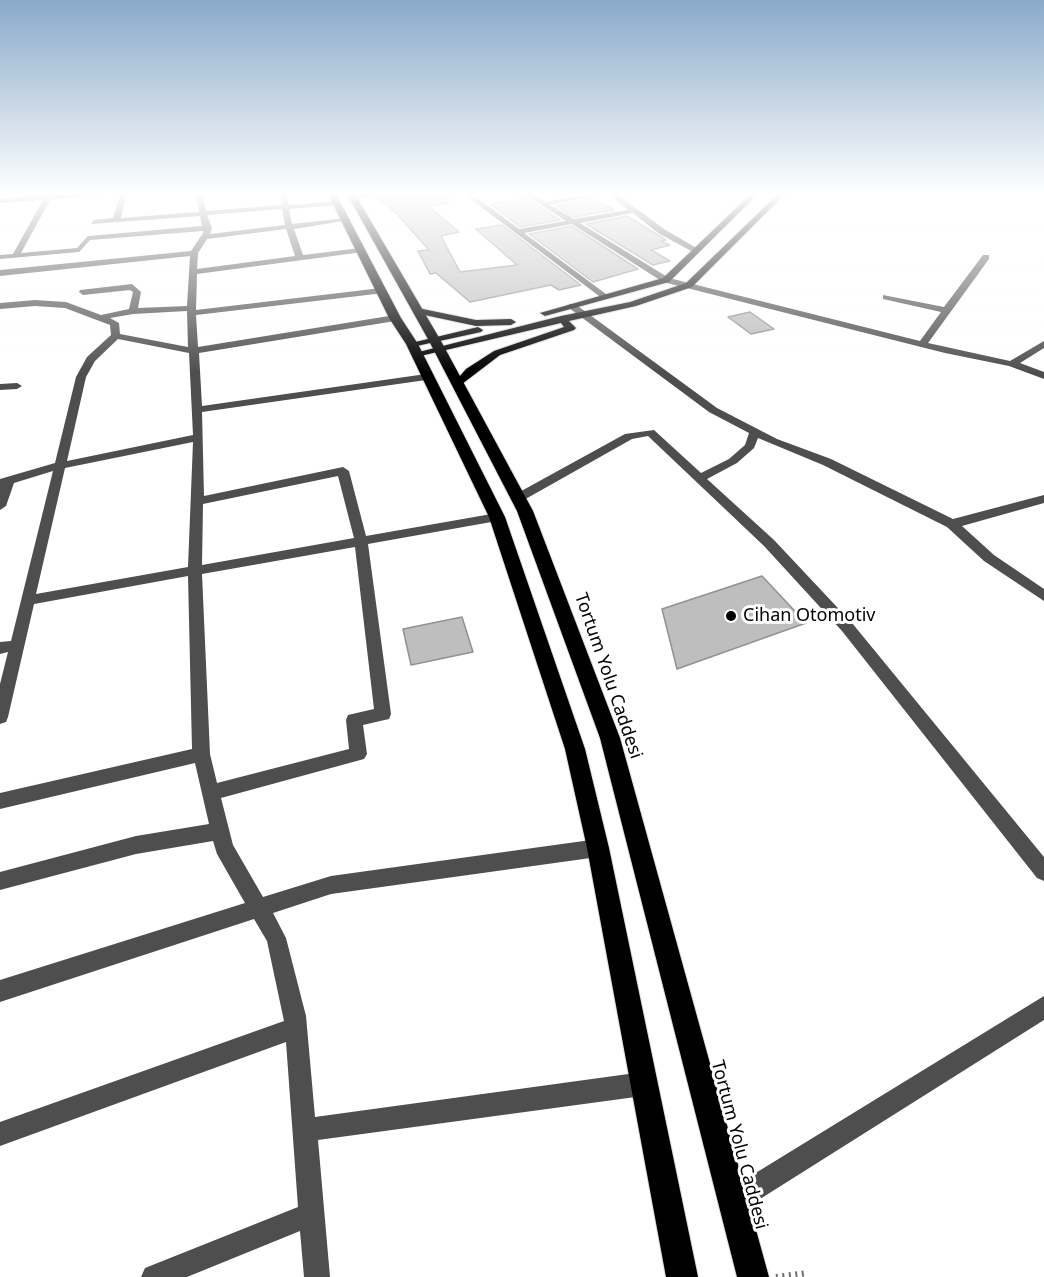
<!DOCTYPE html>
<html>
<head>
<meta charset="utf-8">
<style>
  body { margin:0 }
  canvas { display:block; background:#fff }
</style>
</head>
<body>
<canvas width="1044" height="1277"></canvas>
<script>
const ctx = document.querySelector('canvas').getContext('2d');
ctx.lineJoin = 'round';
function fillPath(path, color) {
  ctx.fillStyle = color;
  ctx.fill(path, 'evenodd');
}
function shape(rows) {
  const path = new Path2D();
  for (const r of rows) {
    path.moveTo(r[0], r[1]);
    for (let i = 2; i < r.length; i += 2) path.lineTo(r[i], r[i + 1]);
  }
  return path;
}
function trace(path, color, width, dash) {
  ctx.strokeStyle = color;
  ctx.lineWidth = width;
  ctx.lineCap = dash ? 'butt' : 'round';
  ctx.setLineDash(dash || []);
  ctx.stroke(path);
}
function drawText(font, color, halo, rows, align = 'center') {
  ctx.font = font + ' "Noto Sans",sans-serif';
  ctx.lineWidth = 6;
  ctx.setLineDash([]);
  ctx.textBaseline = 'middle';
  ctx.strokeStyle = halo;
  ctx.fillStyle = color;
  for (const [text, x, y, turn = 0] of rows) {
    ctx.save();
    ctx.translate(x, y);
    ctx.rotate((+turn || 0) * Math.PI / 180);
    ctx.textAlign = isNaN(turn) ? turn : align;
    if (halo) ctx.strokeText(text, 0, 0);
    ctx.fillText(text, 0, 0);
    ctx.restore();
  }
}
const building = shape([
  [405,194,447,194,448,203,428,206,459,232,441,236,460,272,517,265,476,229,502,225,581,285,559,290,551,285,470,302,436,273,430,274,418,251,429,250,397,214,378,198,405,194],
  [527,198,560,220,520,227,490,204,527,198],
  [592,198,614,210,574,217,556,206,592,198],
  [627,216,666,240,661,241,670,245,651,250,670,261,653,265,586,224,627,216],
  [572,226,638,269,593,282,529,234,572,226],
  [750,312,774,329,751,334,728,317,750,312],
  [762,576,806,623,677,669,662,609,762,576],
  [462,617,473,652,411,665,403,629,462,617]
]);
const path = shape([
  [776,1277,807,1273]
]);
const minor = shape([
  [47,194,108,194,50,200,21,253,77,248,88,236,202,226,200,216,91,224,94,220,113,218,120,194,126,194,121,218,199,212,196,194,202,194,206,211,282,205,280,194,286,194,289,205,341,201,338,205,289,209,292,224,346,218,350,220,294,229,303,255,360,248,364,250,363,252,197,274,196,310,381,288,385,291,384,293,196,315,198,347,395,315,400,318,395,321,199,353,202,406,426,374,431,377,426,380,202,412,204,496,343,467,349,471,366,536,497,513,503,517,497,521,368,544,391,714,389,719,363,725,367,754,364,759,221,798,233,845,263,897,331,876,598,839,605,842,607,848,605,854,598,857,331,894,273,913,286,938,306,1016,315,1117,643,1072,651,1076,655,1084,651,1092,643,1096,318,1140,330,1277,304,1277,300,1231,187,1277,141,1277,145,1268,298,1207,286,1042,0,1146,0,1122,284,1021,267,941,254,919,0,1002,0,980,245,903,217,854,213,841,136,854,0,890,0,872,136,836,209,824,195,763,0,809,0,793,192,749,188,576,34,604,8,717,6,722,0,724,0,684,8,652,0,654,0,642,11,641,53,471,14,483,6,506,0,510,0,479,55,463,76,377,87,357,111,335,110,325,65,308,35,306,0,309,0,303,35,300,66,302,101,315,129,309,133,292,130,290,83,295,79,292,80,290,132,284,141,292,138,308,187,306,190,256,0,276,0,270,191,251,203,233,203,231,90,240,79,252,0,259,0,255,13,254,43,200,0,203,0,199,47,194],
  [282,209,285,225,210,234,212,228,207,215,282,209],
  [286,229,295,256,197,269,198,253,207,239,286,229],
  [187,311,188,347,120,334,119,323,110,318,133,314,187,311],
  [118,339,189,353,193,435,67,461,86,377,95,361,118,339],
  [193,442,188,567,36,594,65,468,193,442],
  [338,476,354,538,202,565,203,504,338,476],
  [355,547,374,709,348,715,346,720,349,749,217,783,210,754,202,574,355,547],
  [365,194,383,194,353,200,349,198,365,194],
  [464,194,472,194,519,229,566,221,525,194,533,194,545,202,587,194,602,194,550,205,574,219,628,210,609,194,617,194,664,229,700,250,693,252,658,233,633,213,580,223,669,278,920,341,941,312,883,299,883,295,944,307,983,255,989,255,989,259,928,343,1010,361,1044,341,1044,348,1020,363,1044,372,1044,379,1009,366,945,353,663,282,572,224,524,233,610,297,603,299,464,194],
  [569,304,575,304,717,408,777,439,831,459,953,519,1044,495,1044,503,962,526,994,555,1044,589,1044,601,984,561,947,527,823,465,758,438,754,448,737,463,707,479,774,540,852,623,1044,857,1044,881,1037,878,842,631,764,546,648,436,632,439,522,501,514,501,514,495,625,434,654,430,701,473,729,459,745,445,749,433,709,412,569,308,569,304],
  [0,384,17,383,22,386,17,389,0,390,0,384],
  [1044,996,1044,1020,741,1211,732,1215,723,1211,719,1202,723,1193,1044,996]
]);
const major = shape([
  [751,194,758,194,669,282,545,316,540,313,663,278,751,194],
  [778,194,785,194,692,287,636,306,569,321,576,328,574,330,500,355,458,387,453,384,466,369,494,351,564,327,561,323,416,357,411,354,561,316,630,302,686,283,778,194],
  [418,308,476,320,511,319,516,322,511,325,476,326,415,313,415,309,418,308],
  [478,327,483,330,481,332,412,347,407,344,478,327]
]);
const highway = shape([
  [328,194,336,194,401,318,418,344,505,517,585,749,609,848,698,1277,666,1277,587,848,565,749,489,517,406,344,389,318,328,194],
  [347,194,355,194,441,341,533,511,620,738,769,1277,737,1277,600,738,517,511,429,341,347,194]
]);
const markers = [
  [731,616,6,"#000"]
];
const poiNames = [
  ["Cihan Otomotiv",743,616]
];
const streetNames = [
  ["Tortum Yolu Caddesi",608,676,71],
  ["Tortum Yolu Caddesi",739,1145,75]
];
fillPath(building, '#bebebe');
trace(building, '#929292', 1.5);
trace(major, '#dbdbdb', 2);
trace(highway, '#dbdbdb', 2);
trace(path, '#707070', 6, [2, 4.5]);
fillPath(minor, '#4e4e4e');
fillPath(major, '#000');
fillPath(highway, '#000');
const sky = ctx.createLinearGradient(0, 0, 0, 373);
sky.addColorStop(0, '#89aaca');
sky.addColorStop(0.52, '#fff');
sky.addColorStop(1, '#ffffff00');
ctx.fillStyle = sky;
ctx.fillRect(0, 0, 1044, 373);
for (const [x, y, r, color] of markers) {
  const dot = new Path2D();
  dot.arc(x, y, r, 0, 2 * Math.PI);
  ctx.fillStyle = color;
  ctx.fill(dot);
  trace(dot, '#fff', 2);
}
drawText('18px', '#000', '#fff', poiNames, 'left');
drawText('18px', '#000', '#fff', streetNames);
</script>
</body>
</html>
